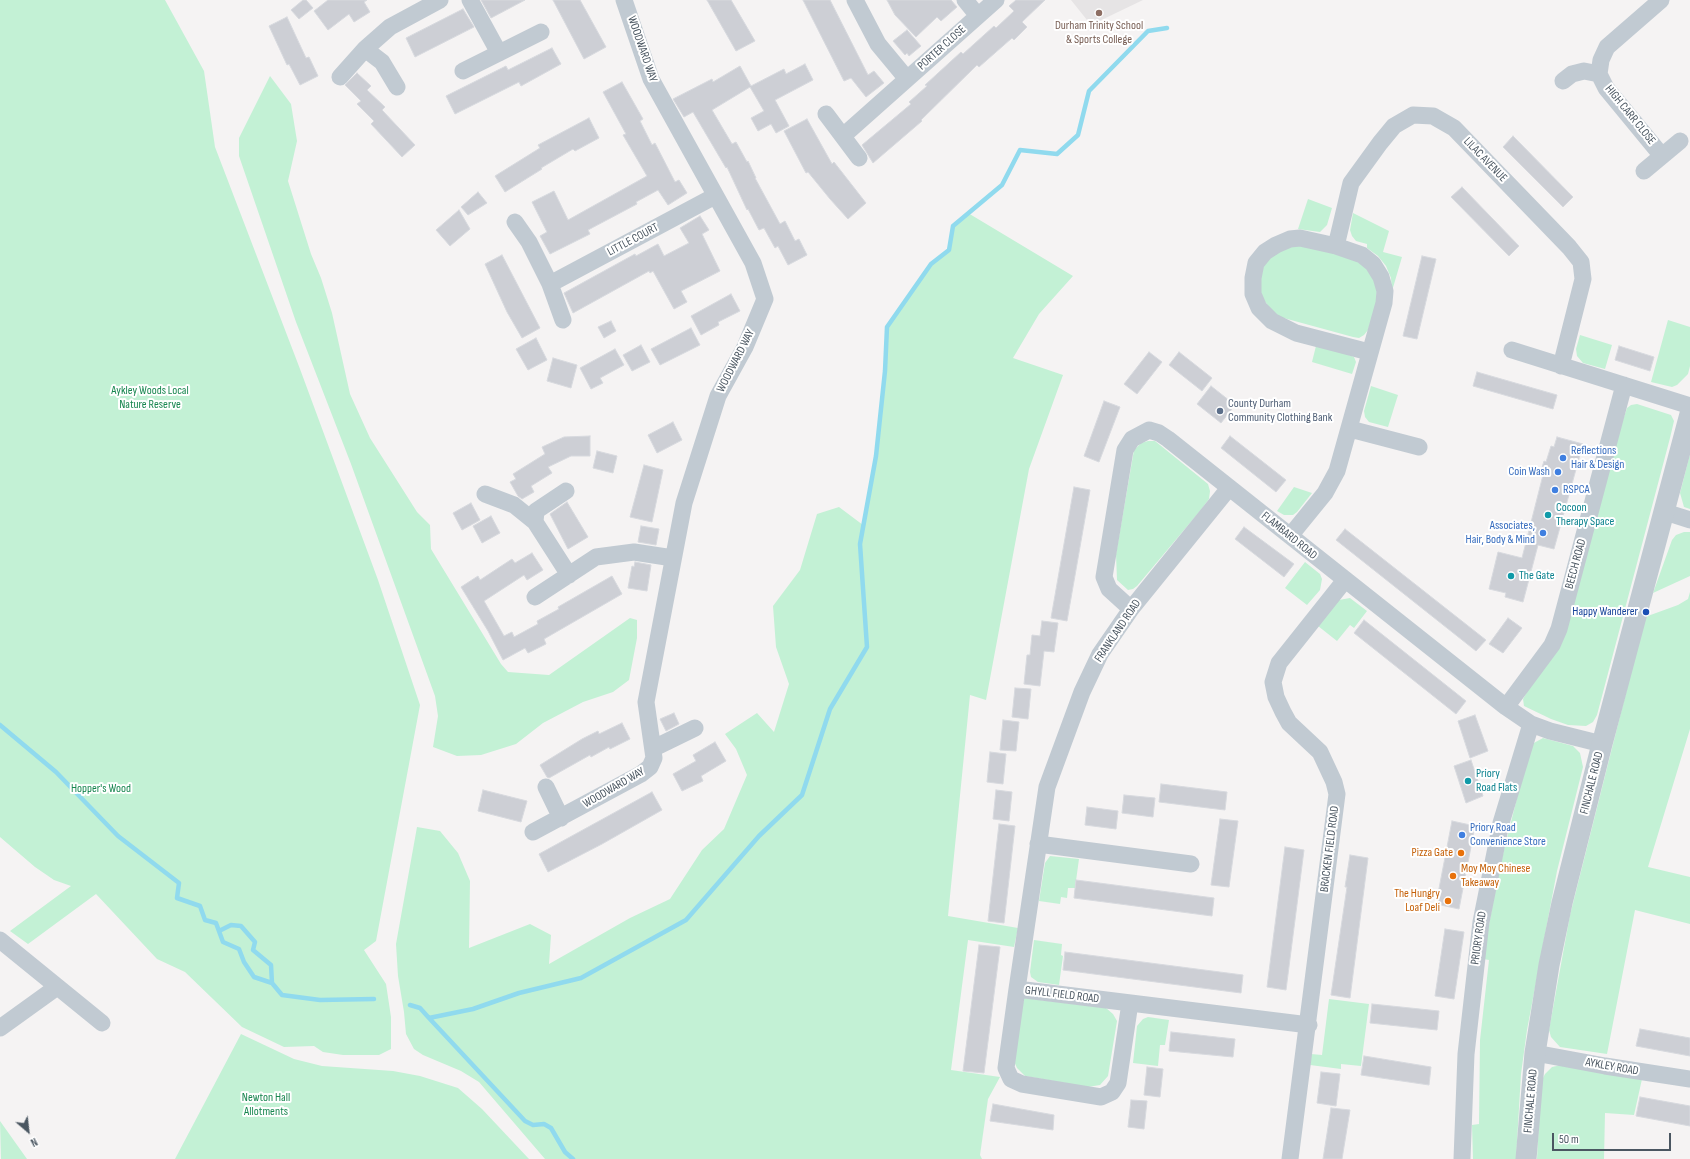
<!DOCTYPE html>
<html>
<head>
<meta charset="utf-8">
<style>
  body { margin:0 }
  #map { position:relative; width:1690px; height:1159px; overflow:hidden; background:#f5f3f3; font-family:"Sofia Sans Condensed",sans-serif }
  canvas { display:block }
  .north { position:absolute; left:8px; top:1111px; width:40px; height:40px; -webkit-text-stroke:3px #fff; paint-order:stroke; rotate:152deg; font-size:11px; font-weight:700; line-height:16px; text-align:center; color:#4a5661 }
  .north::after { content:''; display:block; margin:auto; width:14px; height:18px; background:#4a5661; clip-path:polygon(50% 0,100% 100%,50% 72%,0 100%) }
  .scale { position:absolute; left:1552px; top:1133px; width:119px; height:18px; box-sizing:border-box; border:2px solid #4a5661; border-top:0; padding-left:5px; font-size:12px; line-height:14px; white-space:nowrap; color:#4a5661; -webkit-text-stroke:3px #fff; paint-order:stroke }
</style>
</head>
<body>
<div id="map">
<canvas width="1690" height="1159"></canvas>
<div class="north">N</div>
<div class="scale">50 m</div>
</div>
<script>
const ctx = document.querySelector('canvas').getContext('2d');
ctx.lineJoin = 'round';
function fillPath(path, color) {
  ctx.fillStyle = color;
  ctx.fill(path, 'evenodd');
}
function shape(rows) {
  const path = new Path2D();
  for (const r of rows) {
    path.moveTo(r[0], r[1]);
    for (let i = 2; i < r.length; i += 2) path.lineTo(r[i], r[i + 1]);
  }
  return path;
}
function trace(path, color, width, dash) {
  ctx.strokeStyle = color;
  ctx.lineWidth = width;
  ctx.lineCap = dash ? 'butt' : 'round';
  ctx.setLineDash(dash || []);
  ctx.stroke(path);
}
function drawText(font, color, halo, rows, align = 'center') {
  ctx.font = font + ' "Sofia Sans Condensed",sans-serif';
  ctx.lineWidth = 4;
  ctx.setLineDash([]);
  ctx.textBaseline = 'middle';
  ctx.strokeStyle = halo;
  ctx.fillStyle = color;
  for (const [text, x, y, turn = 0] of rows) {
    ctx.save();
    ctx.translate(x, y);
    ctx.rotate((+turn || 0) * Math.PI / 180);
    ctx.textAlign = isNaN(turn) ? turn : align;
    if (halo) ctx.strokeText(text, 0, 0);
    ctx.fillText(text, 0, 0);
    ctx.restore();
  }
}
const education = shape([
  [1071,0,1143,0,1091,25]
]);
const green = shape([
  [0,0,165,0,204,71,215,147,300,369,378,580,420,705,376,941,364,950,386,984,391,1017,391,1049,379,1055,343,1055,323,1052,314,1046,284,1047,242,1027,185,972,157,959,96,894,28,944,10,931,71,886,54,880,35,867,0,837],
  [270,76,291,104,297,141,288,181,311,254,321,278,332,313,350,394,370,438,417,512,430,525,431,549,501,664,508,672,549,675,630,618,637,620,637,638,629,680,613,692,583,702,543,723,516,744,481,755,457,756,433,747,438,716,435,696,351,464,296,322,239,156,239,138],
  [1308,199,1332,208,1327,225,1320,232,1298,229],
  [968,213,1073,276,1039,314,1013,358,1063,375,1029,469,986,700,970,695,948,916,1018,928,1014,947,968,940,951,1070,1000,1077,988,1099,980,1155,982,1159,545,1159,479,1082,461,1071,423,1055,414,1049,406,1034,404,1012,398,976,396,944,417,827,440,831,458,853,470,881,469,948,530,924,551,935,549,964,630,918,670,899,702,850,724,829,747,775,736,749,725,734,757,713,774,732,789,684,776,647,773,606,800,570,817,514,839,507,863,525,876,456,885,371,887,327,931,264,949,250,953,226],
  [1353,213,1389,231,1383,252,1402,257,1392,291,1391,278,1386,266,1378,256,1367,248,1367,244,1356,241,1352,236,1350,230],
  [1295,243,1359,260,1373,273,1377,291,1376,304,1368,330,1364,335,1359,338,1353,337,1280,317,1272,311,1260,295,1259,275,1266,260],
  [1668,320,1690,327,1690,366,1688,374,1677,385,1672,387,1651,382],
  [1580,335,1612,345,1605,369,1583,363,1577,356,1576,349],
  [1317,342,1354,357,1356,362,1352,374,1312,362],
  [1371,386,1398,395,1388,427,1369,422,1365,417,1364,411],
  [1637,404,1671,415,1674,421,1670,438,1597,715,1593,722,1586,726,1568,725,1551,719,1524,706,1523,699,1536,676,1627,408,1631,405],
  [1148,441,1155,441,1208,484,1210,491,1209,499,1200,511,1137,586,1133,589,1128,590,1117,580,1116,554,1134,450,1141,443],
  [1690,454,1690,509,1684,507,1680,493],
  [1294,487,1312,493,1297,512,1293,515,1284,515,1277,511],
  [1684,532,1690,532,1690,576,1653,593,1672,540,1676,535],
  [1305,562,1320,574,1322,579,1320,590,1307,605,1285,588],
  [1690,592,1690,729,1648,867,1690,877,1690,924,1635,910,1607,1054,1560,1047,1551,1037,1549,1030,1570,915,1645,617,1678,605,1688,599],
  [1350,598,1367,611,1354,628,1350,625,1337,641,1318,626,1339,600],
  [1543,738,1573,746,1580,753,1583,767,1557,871,1527,1030,1521,1074,1516,1159,1473,1159,1472,1125,1479,1124,1480,1040,1489,960,1483,959,1498,874,1528,754,1532,744],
  [1050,856,1079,859,1075,888,1068,888,1067,898,1061,897,1060,904,1039,901,1045,863],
  [1034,940,1062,944,1061,955,1063,956,1059,985,1038,982,1031,977,1030,972],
  [1024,998,1106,1008,1113,1014,1117,1021,1108,1076,1100,1085,1088,1087,1025,1076,1017,1068,1012,1057],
  [1329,999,1369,1004,1361,1066,1341,1064,1341,1069,1310,1065,1311,1054,1322,1055],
  [1148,1017,1169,1020,1165,1045,1160,1045,1158,1066,1133,1063,1137,1026,1143,1019],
  [241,1034,294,1059,322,1066,393,1071,420,1076,458,1088,482,1109,529,1159,175,1159],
  [1566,1064,1642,1079,1634,1115,1605,1113,1604,1159,1537,1159,1541,1082,1545,1074,1552,1067],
  [0,1121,27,1159,1,1159]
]);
const stream = shape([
  [0,725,56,772,118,836,179,883,177,898,200,906,205,920,216,923,223,942,239,949,244,962,254,977,272,983,282,995,320,1000,374,999],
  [219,931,231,925,241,926,255,942,253,950,271,965,272,983],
  [410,1005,420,1008,429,1018,473,1009,519,993,581,978,686,920,759,836,802,795,830,709,867,647,860,544,876,456,885,371,887,327,931,264,949,250,953,226,1002,185,1020,150,1057,154,1078,135,1089,91,1148,31,1167,28],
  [429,1018,525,1121,533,1125,544,1124,551,1128,565,1152,573,1159]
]);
const building = shape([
  [303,0,306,0,313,8,299,19,291,10,303,0],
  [328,0,367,0,364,2,370,12,354,22,349,14,328,30,314,11,328,0],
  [481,0,525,0,491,18,481,0],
  [553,0,580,0,606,47,584,59,553,0],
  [707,0,731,0,755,41,736,51,707,0],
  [803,0,830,0,868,75,874,71,884,83,866,97,851,78,844,81,803,0],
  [887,0,951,0,957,7,941,21,937,17,916,37,895,15,887,0],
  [1016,0,1045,0,1022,22,1027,27,1014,40,1012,38,979,67,977,65,921,120,922,121,873,163,862,145,911,104,909,102,927,86,925,85,961,52,963,54,994,26,996,28,1014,11,1009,6,1016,0],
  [463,9,474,27,415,57,406,38,463,9],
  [287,17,306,58,309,57,318,76,300,85,289,64,287,65,269,26,287,17],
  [907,30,921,46,909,56,907,53,905,55,893,41,907,30],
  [552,48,561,64,521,86,519,82,455,114,446,96,506,66,508,70,552,48],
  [805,64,813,80,775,100,789,126,776,133,771,124,758,131,751,118,764,111,750,87,712,110,732,144,736,142,747,162,748,161,756,178,755,178,780,224,785,221,795,241,799,239,807,255,788,265,778,246,775,248,764,228,759,230,748,209,747,210,727,167,726,168,693,112,684,117,673,99,712,79,713,82,740,66,751,86,784,69,786,74,805,64],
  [357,73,371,86,367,90,385,107,382,110,415,145,402,157,371,124,374,121,357,104,361,101,345,85,357,73],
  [622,82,643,119,640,121,652,145,655,143,675,182,679,180,687,193,668,205,658,190,636,202,637,204,588,230,590,234,550,254,540,236,547,232,532,202,554,191,568,220,647,176,623,135,626,134,603,92,622,82],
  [589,118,599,138,575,151,573,149,541,168,542,169,505,192,495,176,540,148,538,145,589,118],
  [807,119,832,164,834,162,866,203,848,219,830,199,808,172,806,173,784,131,807,119],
  [1513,136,1573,197,1563,207,1503,147,1513,136],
  [1462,187,1519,246,1509,256,1451,197,1462,187],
  [478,192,487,203,468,215,461,207,478,192],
  [459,210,470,229,450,246,436,230,459,210],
  [700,216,709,230,702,234,720,271,681,291,687,302,674,309,653,271,650,273,649,271,573,313,564,293,635,254,636,256,658,244,664,256,689,243,680,228,700,216],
  [502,255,540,328,522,338,507,312,485,264,502,255],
  [1422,256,1436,259,1417,339,1403,336,1422,256],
  [731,294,740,311,718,322,719,325,701,335,691,316,731,294],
  [611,321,616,331,604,338,598,327,611,321],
  [691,328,700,345,660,365,651,349,691,328],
  [536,338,547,360,528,370,516,349,536,338],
  [641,345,650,362,632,371,623,355,641,345],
  [1619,346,1654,357,1650,371,1615,360,1619,346],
  [615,349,624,365,600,378,603,383,591,389,580,368,615,349],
  [1149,352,1162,362,1137,394,1124,384,1149,352],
  [1179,352,1212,378,1202,391,1169,365,1179,352],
  [553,358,577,365,571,388,547,381,553,358],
  [1477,372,1557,395,1553,409,1473,386,1477,372],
  [1211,386,1235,405,1221,423,1197,404,1211,386],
  [1104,401,1120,407,1099,462,1084,456,1104,401],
  [673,422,682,440,657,453,648,435,673,422],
  [590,436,590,456,571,456,548,467,552,473,531,486,534,492,522,499,518,496,510,482,516,479,513,474,545,454,542,447,564,437,590,436],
  [1230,436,1286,480,1276,492,1221,448,1230,436],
  [1557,437,1583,444,1554,549,1538,545,1523,602,1505,597,1506,593,1489,589,1498,552,1522,558,1543,475,1540,474,1544,461,1546,462,1551,446,1554,447,1557,437],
  [597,451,617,456,613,473,593,468,597,451],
  [644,465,663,470,652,522,630,517,644,465],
  [1074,487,1090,490,1067,621,1051,618,1074,487],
  [567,502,588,537,568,549,550,514,567,502],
  [471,503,480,520,462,530,453,513,471,503],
  [491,516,500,533,482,543,473,526,491,516],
  [641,526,659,529,656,545,638,542,641,526],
  [1244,527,1294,564,1284,577,1235,539,1244,527],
  [1345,529,1486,640,1476,651,1336,540,1345,529],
  [532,553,543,570,527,580,524,575,484,601,504,636,512,632,514,637,538,624,537,621,559,609,558,607,612,576,622,594,544,639,546,644,528,653,525,648,503,660,488,631,461,587,478,576,480,580,512,559,515,563,532,553],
  [635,562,651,565,647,591,628,588,632,566,634,567,635,562],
  [1508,618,1522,628,1503,653,1489,644,1508,618],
  [1364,620,1466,701,1456,714,1354,633,1364,620],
  [1042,621,1058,623,1054,652,1044,651,1040,686,1024,684,1027,655,1030,655,1032,635,1040,636,1042,621],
  [1015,688,1031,689,1028,719,1012,717,1015,688],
  [674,713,679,724,666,731,660,719,674,713],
  [1475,715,1488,751,1470,758,1458,721,1475,715],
  [1003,720,1019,722,1016,751,1000,750,1003,720],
  [622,723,630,739,610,749,609,747,591,757,590,755,549,778,547,777,540,765,582,739,598,731,599,734,622,723],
  [715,742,726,761,701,776,703,781,682,791,673,774,696,761,693,755,715,742],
  [990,752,1006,754,1003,784,987,782,990,752],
  [1471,760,1483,796,1466,803,1454,766,1471,760],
  [1161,784,1227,792,1225,810,1159,802,1161,784],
  [483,790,527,801,521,822,478,811,483,790],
  [996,790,1012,792,1009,821,993,819,996,790],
  [652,792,662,810,602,844,548,872,539,854,652,792],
  [1124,795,1155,798,1153,817,1122,813,1124,795],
  [1087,807,1118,811,1116,829,1085,825,1087,807],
  [1220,819,1238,821,1229,887,1211,885,1220,819],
  [1452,821,1475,826,1459,909,1436,904,1452,821],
  [999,824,1015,826,1004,923,988,921,999,824],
  [1285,847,1304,850,1286,990,1267,987,1285,847],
  [1350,855,1368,858,1350,998,1331,995,1347,887,1345,887,1350,855],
  [1076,880,1214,898,1212,916,1074,898,1076,880],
  [1445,929,1464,932,1454,999,1435,996,1445,929],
  [979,945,1000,947,984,1073,963,1071,979,945],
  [1065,952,1243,975,1241,993,1063,970,1065,952],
  [1372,1004,1439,1011,1437,1030,1370,1023,1372,1004],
  [1640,1029,1690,1038,1690,1056,1636,1046,1640,1029],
  [1171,1032,1235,1039,1233,1057,1169,1051,1171,1032],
  [1364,1056,1431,1067,1429,1085,1361,1075,1364,1056],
  [1147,1067,1163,1069,1160,1097,1144,1095,1147,1067],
  [1321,1072,1340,1074,1336,1106,1317,1103,1321,1072],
  [1640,1097,1690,1106,1690,1126,1636,1116,1640,1097],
  [1131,1100,1147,1101,1144,1129,1128,1127,1131,1100],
  [993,1104,1054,1115,1053,1130,990,1121,993,1104],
  [1331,1108,1350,1110,1342,1159,1323,1159,1331,1108]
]);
const minor = shape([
  [470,0,499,53],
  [855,0,878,44,907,79],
  [965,0,978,16],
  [1661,0,1607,47,1601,60,1599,74,1606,88,1662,156],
  [463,71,541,32],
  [340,77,365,49],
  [1563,81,1572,74,1584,71,1599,74],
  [397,87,382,62,365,49,390,27,440,0],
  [826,114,859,158],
  [843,136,996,0],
  [1644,171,1680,141],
  [515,222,529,242,550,284,563,320],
  [1336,246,1351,183,1380,143,1394,126,1413,115,1433,116,1454,128,1569,247,1581,262,1583,279,1561,366],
  [550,284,715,196],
  [1512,350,1690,406],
  [1350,429,1419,447],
  [566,491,536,511,535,522,569,575],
  [485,494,514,505,535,522],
  [1665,512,1690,520],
  [1290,536,1325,493,1337,471,1384,303,1385,291,1381,277,1373,264,1362,255,1336,246,1300,238,1290,239,1276,245,1265,252,1256,263,1253,278,1253,294,1259,308,1272,321,1296,333,1369,352],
  [535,597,596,557,634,552,673,558],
  [1131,609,1109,589,1104,577,1125,450,1132,439,1149,430,1159,433,1168,439,1506,707,1531,724,1550,731,1602,744],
  [1506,707,1552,645,1559,629,1624,385],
  [654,748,695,728],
  [546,787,561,818],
  [533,832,641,774,650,767,654,758,646,702,684,503,718,396,745,347,765,299,753,263,651,79,624,0],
  [1038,844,1191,864],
  [0,940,102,1023],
  [1017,989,1047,787,1082,692,1100,654,1131,609,1229,488],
  [1130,1003,1118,1083,1112,1092,1101,1097,1022,1084,1011,1079,1006,1068,1017,989,1309,1025],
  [0,1028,57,987],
  [1535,1053,1605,1066,1690,1079],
  [1290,1159,1337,794,1334,782,1320,752,1289,723,1283,712,1276,697,1273,682,1279,663,1345,580],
  [1462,1159,1466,1054,1481,922,1501,823,1531,724]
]);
const tertiary = shape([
  [1526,1159,1535,1053,1549,965,1562,903,1602,744,1690,414]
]);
const markers = [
  [1099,13,4,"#8d6e63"],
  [1220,411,4,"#5c6f8a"],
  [1563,458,4,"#3f7fe0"],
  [1558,472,4,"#3f7fe0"],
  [1555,490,4,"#3f7fe0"],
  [1548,515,4,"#0f9aa8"],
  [1543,533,4,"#3f7fe0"],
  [1511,576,4,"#0f9aa8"],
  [1646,612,4,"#1a4fb4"],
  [1468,781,4,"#0f9aa8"],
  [1462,835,4,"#3f7fe0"],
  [1461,853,4,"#e8710a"],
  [1453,876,4,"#e8710a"],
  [1448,901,4,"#e8710a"]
];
const educationNames = [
  ["Durham Trinity School",1099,26],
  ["& Sports College",1099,40]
];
const streetNames = [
  ["PORTER CLOSE",942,48,-42],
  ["WOODWARD WAY",642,49,71],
  ["HIGH CARR CLOSE",1630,115,51],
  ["LILAC AVENUE",1485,160,46],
  ["LITTLE COURT",633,240,-28],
  ["WOODWARD WAY",736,361,-63],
  ["FLAMBARD ROAD",1289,536,39],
  ["BEECH ROAD",1576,564,-75],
  ["FRANKLAND ROAD",1118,631,-56],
  ["FINCHALE ROAD",1592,783,-76],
  ["WOODWARD WAY",614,788,-30],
  ["BRACKEN FIELD ROAD",1330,849,-83],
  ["PRIORY ROAD",1479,938,-82],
  ["GHYLL FIELD ROAD",1062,995,7],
  ["AYKLEY ROAD",1612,1067,10],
  ["FINCHALE ROAD",1531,1101,-85]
];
const parkNames = [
  ["Aykley Woods Local",150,391],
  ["Nature Reserve",150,405],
  ["Hopper's Wood",101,789],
  ["Newton Hall",266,1098],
  ["Allotments",266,1112]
];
const serviceNames = [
  ["County Durham",1228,404],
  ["Community Clothing Bank",1228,418]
];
const shopNames = [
  ["Reflections",1571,451],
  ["Hair & Design",1571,465],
  ["Coin Wash",1550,472,"right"],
  ["RSPCA",1563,490],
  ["Associates,",1535,526,"right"],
  ["Hair, Body & Mind",1535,540,"right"],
  ["Priory Road",1470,828],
  ["Convenience Store",1470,842]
];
const cultureNames = [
  ["Cocoon",1556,508],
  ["Therapy Space",1556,522],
  ["The Gate",1519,576],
  ["Priory",1476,774],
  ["Road Flats",1476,788]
];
const transitNames = [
  ["Happy Wanderer",1638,612]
];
const foodNames = [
  ["Pizza Gate",1453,853],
  ["Moy Moy Chinese",1461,869,"left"],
  ["Takeaway",1461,883,"left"],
  ["The Hungry",1440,894],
  ["Loaf Deli",1440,908]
];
fillPath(education, '#e6e4e5');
fillPath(green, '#c3f1d5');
trace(stream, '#90daee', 4.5);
fillPath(building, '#cdcfd5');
trace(building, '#d7d9de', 1);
trace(minor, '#c1cad2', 17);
trace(tertiary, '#c1cad2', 21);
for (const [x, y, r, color] of markers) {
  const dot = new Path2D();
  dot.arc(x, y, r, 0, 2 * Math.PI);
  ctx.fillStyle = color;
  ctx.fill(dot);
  trace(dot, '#fff', 1.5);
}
drawText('12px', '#785e54', '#fff', educationNames);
drawText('12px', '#4a5661', '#fff', streetNames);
drawText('12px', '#17864f', '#fff', parkNames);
drawText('12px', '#4e5e75', '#fff', serviceNames, 'left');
drawText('12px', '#366cbe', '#fff', shopNames, 'left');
drawText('12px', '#0d838f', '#fff', cultureNames, 'left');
drawText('12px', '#164399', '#fff', transitNames, 'right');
drawText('12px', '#c56008', '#fff', foodNames, 'right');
</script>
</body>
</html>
